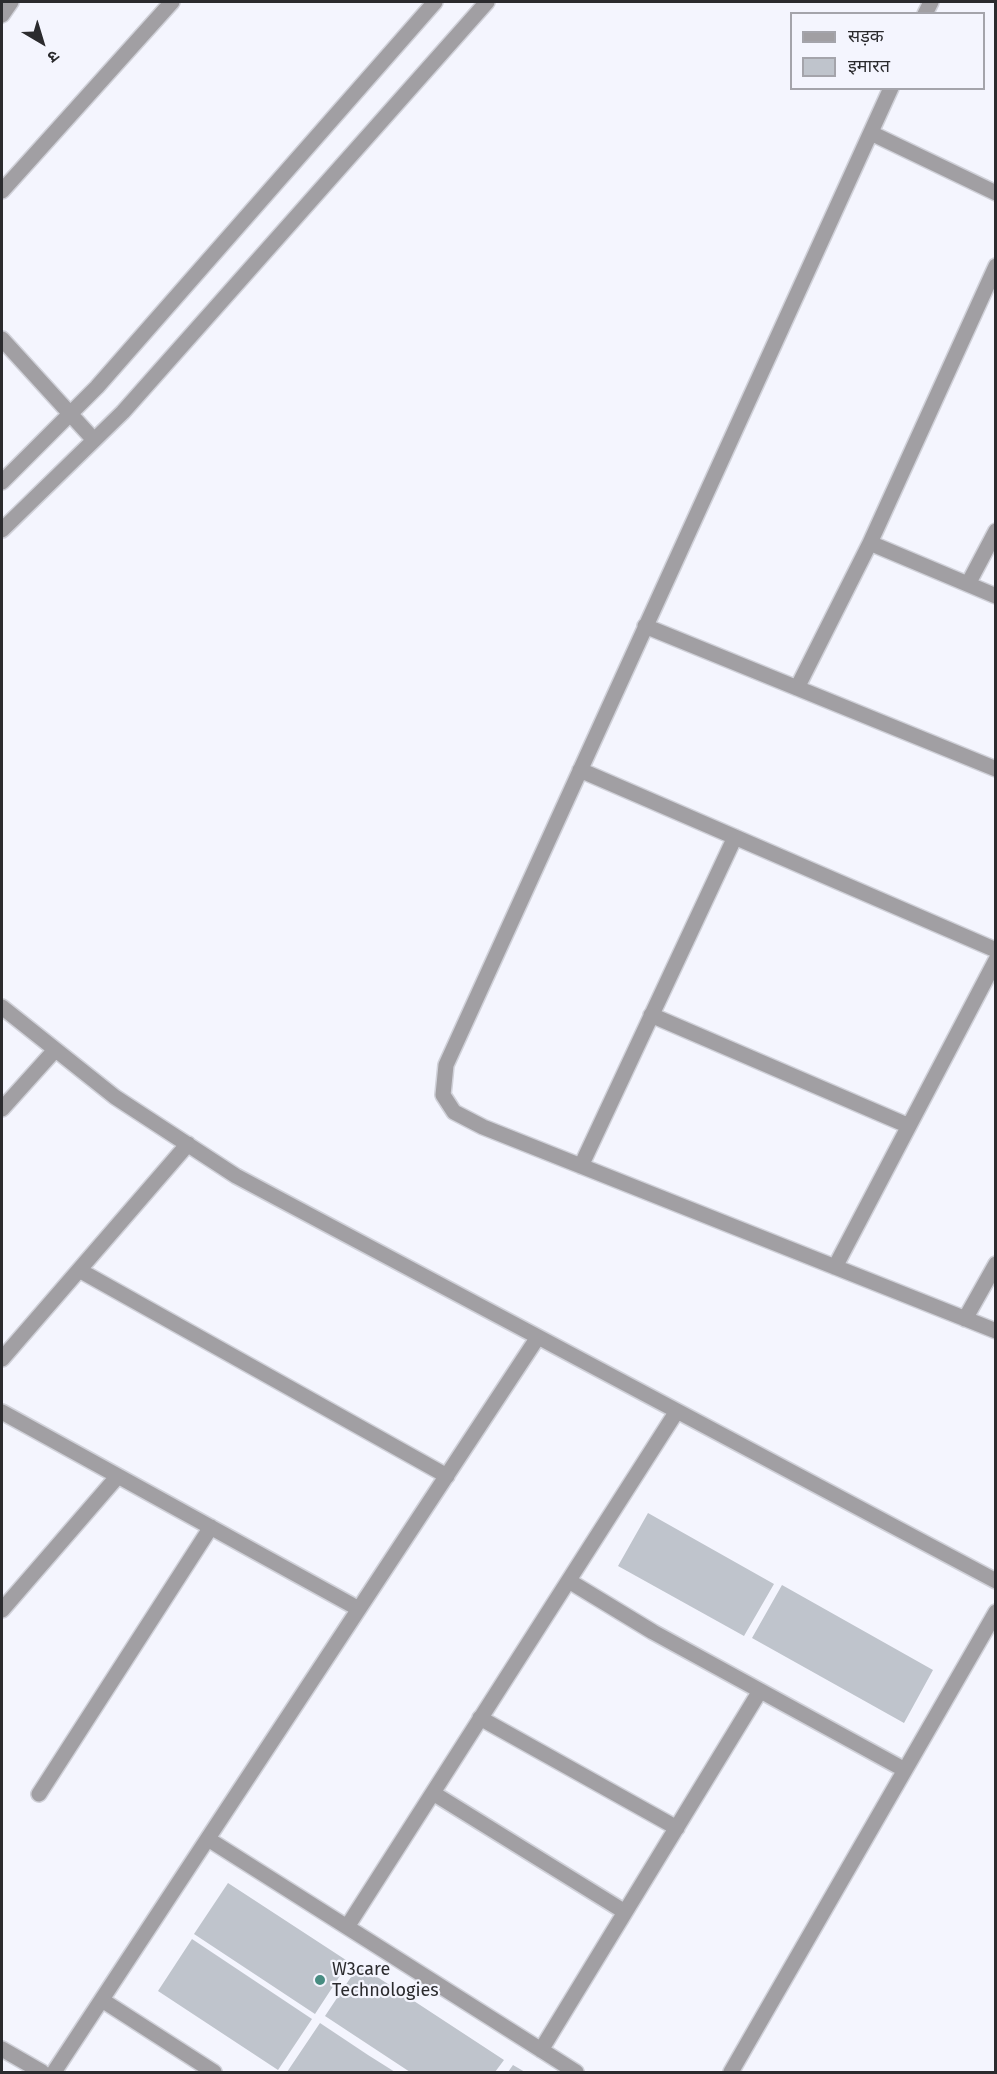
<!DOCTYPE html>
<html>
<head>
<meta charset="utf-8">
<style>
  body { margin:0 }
  #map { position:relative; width:997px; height:2074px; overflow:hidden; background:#f4f5fe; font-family:"Fira Sans","Noto Sans Devanagari",sans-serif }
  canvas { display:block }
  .frame { position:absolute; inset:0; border:3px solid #2b2b2e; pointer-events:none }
  .legend { position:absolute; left:790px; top:12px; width:195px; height:78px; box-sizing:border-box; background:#f4f5fe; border:2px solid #a4a4ab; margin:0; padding:8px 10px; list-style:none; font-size:18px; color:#2b2b2e }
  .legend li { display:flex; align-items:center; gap:12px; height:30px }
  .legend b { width:30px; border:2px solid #a4a4ab }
  .north { position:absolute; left:12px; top:12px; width:60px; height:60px; -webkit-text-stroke:4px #f4f5fe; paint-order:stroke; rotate:142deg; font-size:16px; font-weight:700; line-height:24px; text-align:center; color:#2b2b2e }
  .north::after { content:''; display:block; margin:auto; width:21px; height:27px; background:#2b2b2e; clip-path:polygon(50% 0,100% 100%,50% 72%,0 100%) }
</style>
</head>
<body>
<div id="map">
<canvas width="997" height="2074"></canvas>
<div class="frame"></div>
<ul class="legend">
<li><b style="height:8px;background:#a19fa3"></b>सड़क</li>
<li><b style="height:16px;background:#bfc4cc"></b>इमारत</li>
</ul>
<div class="north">उ</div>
</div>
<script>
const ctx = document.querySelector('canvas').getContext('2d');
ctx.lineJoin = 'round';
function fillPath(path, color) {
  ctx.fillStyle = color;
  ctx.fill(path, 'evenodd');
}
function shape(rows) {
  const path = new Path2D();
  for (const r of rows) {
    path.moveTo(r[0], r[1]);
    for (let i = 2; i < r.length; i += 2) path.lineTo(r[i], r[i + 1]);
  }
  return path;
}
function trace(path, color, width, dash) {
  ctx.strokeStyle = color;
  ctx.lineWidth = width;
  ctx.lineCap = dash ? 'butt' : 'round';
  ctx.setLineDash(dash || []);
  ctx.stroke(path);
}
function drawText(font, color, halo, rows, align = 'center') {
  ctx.font = font + ' "Fira Sans",sans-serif';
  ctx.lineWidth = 4.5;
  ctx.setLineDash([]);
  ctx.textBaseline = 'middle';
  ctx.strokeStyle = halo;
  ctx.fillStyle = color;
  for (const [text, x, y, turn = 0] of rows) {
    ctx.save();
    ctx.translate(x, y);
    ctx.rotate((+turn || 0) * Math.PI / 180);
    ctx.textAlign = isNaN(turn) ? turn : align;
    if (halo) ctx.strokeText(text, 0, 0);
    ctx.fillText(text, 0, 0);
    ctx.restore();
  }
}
const building = shape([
  [648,1513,774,1584,744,1636,618,1566],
  [782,1585,933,1670,904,1723,752,1638],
  [228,1883,349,1962,315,2014,194,1934],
  [192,1939,312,2019,278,2070,158,1991],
  [359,1965,504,2060,495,2072,410,2072,325,2016],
  [320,2023,368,2055,395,2072,287,2072],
  [513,2065,525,2072,508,2072]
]);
const minor = shape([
  [925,14,931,2],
  [2,15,11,2],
  [891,88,446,1065,443,1095,454,1112,483,1127,996,1331],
  [871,133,996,193],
  [2,191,172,2],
  [870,543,996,266],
  [968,584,996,531],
  [645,626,996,769],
  [797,688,870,543,996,596],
  [580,770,996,950],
  [2,1007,115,1097,236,1176,996,1581],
  [651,1015,909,1126],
  [2,1109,55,1050],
  [581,1166,735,837],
  [835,1267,996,960],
  [79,1270,447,1476],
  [965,1319,996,1264],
  [2,1359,188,1144],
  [2,1412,359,1609],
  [569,1581,653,1632,905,1770],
  [2,1610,118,1476],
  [480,1718,677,1828],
  [433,1793,625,1912],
  [39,1794,211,1527],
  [208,1839,576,2072],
  [347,1927,677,1411],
  [102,2000,214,2072],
  [2,2049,42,2072],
  [541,2050,760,1691],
  [54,2072,538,1337],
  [731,2072,996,1612]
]);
const tertiary = shape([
  [2,339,94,440],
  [2,482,97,387,435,2],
  [2,530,123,412,487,2]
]);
const markers = [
  [320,1980,6,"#478c81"]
];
const poiNames = [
  ["W3care",332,1970],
  ["Technologies",332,1991]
];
fillPath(building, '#bfc4cc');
trace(minor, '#d0d1d9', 18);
trace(tertiary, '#d0d1d9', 18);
trace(minor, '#a19fa3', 15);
trace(tertiary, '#a19fa3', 15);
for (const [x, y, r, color] of markers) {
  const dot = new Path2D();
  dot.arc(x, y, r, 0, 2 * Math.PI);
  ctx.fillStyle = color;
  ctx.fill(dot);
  trace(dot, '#f4f5fe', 2);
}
drawText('18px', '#2b2b2e', '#f4f5fe', poiNames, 'left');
</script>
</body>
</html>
